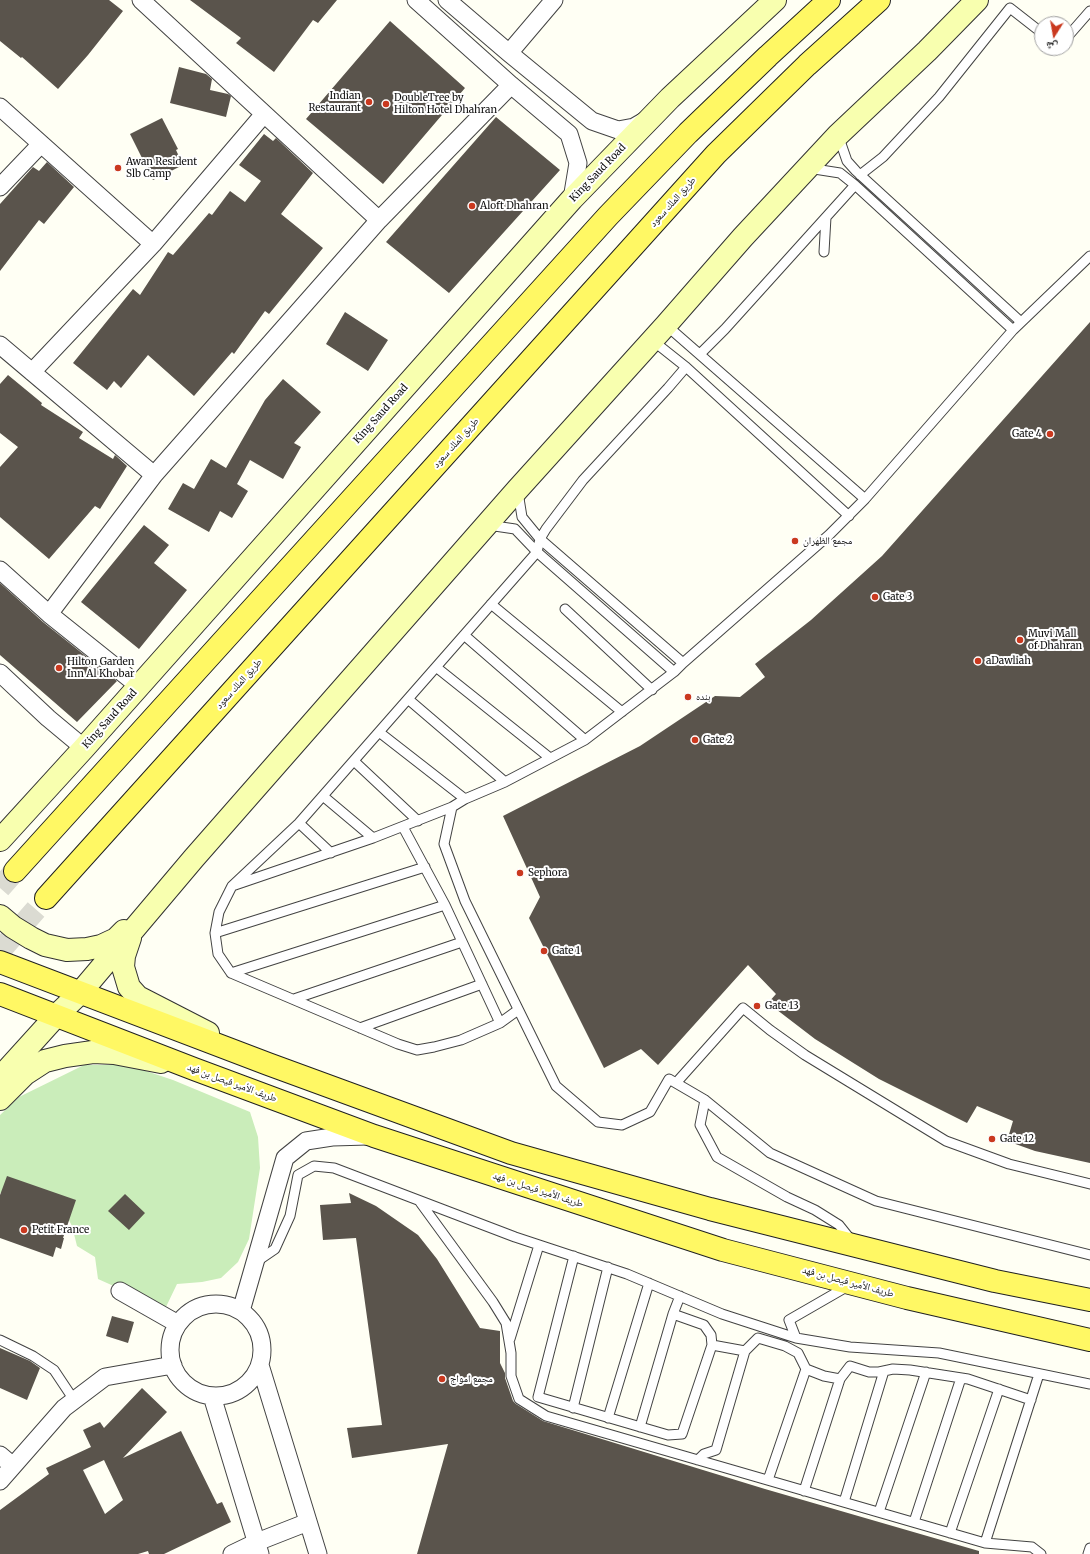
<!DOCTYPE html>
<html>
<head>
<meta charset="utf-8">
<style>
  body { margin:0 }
  #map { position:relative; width:1090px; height:1554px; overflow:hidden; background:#fffff4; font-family:Merriweather,"Noto Naskh Arabic",serif }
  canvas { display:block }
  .north { position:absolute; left:1034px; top:16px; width:40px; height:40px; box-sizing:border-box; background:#fff; border:1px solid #9f9f9f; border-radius:50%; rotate:191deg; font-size:11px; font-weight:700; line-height:16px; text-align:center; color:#101010 }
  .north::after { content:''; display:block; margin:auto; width:14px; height:18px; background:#ca391f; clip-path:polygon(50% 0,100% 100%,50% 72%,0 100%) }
</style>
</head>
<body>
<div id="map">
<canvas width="1090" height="1554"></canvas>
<div class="north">ش</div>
</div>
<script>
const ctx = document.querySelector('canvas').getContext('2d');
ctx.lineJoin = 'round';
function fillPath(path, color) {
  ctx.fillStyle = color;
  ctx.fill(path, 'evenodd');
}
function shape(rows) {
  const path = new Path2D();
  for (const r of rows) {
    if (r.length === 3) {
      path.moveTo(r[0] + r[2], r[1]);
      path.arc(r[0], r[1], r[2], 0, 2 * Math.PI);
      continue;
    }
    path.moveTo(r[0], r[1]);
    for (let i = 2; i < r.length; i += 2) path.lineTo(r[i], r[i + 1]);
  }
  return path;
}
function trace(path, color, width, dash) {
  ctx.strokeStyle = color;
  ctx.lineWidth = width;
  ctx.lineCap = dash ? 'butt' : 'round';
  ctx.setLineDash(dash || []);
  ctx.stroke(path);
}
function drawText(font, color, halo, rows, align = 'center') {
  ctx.font = font + ' Merriweather,"Noto Naskh Arabic",serif';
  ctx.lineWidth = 4;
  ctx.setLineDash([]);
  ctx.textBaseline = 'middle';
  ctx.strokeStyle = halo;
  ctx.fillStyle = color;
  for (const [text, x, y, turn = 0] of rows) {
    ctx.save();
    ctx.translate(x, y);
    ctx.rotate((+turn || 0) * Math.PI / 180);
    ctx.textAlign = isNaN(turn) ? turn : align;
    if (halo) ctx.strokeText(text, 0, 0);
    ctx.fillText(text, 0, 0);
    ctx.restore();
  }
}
const green = shape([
  [84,1065,128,1065,173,1080,250,1112,258,1137,260,1168,249,1239,238,1262,221,1278,202,1282,177,1284,165,1309,98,1279,95,1257,77,1246,72,1226,63,1209,7,1191,0,1193,0,1115,19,1097]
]);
const building = shape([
  [0,0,109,0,123,11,88,55,58,89,22,57,21,58,0,41],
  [190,0,337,0,318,23,313,20,274,72,236,43,241,38],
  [390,21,465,88,383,184,306,119],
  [179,67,206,74,212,79,210,90,228,94,231,96,226,117,170,103],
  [496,117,560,170,449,293,386,242],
  [162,118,178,149,176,150,183,165,153,180,130,134],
  [264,134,273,141,276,138,313,173,281,214,323,248,269,314,265,311,234,354,232,352,194,396,148,355,121,388,114,381,107,390,73,363,133,289,140,295,168,252,173,255,209,213,212,215,230,191,245,202,261,181,239,165],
  [47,162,74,187,44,224,39,220,0,271,0,204,33,167,39,171],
  [345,312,388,340,368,371,326,344],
  [1090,322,1090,1163,1035,1151,1007,1141,1013,1121,977,1106,967,1123,879,1079,815,1039,768,1003,776,994,748,965,658,1065,641,1049,604,1068,529,918,540,897,503,816,640,746,715,696,740,697,765,677,755,664,811,620,882,556],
  [8,375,42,403,41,405,83,432,79,438,113,459,115,455,127,466,100,509,95,506,49,559,0,517,0,467,18,447,0,433,0,384],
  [283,379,321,412,294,443,301,447,283,479,250,460,237,484,248,491,232,518,220,511,209,532,168,509,183,483,194,489,211,459,226,468,265,400],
  [144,525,169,545,154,563,187,590,139,649,81,602],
  [0,583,43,622,117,681,77,722,0,655],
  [7,1176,76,1200,63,1238,64,1238,61,1249,56,1247,53,1257,0,1238,0,1195],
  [349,1193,376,1206,418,1235,437,1259,480,1328,500,1331,500,1363,505,1373,505,1378,513,1401,516,1404,543,1421,765,1489,979,1551,979,1554,417,1554,448,1444,352,1458,347,1428,382,1425,356,1238,323,1240,320,1205,351,1203],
  [125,1194,145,1213,129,1230,108,1211],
  [112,1316,134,1322,128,1343,106,1336],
  [0,1348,30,1361,40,1368,27,1400,0,1388],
  [142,1388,167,1412,123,1458,181,1431,217,1504,222,1502,231,1522,164,1554,149,1554,148,1551,138,1554,0,1554,0,1510,49,1474,46,1468,91,1447,83,1430,100,1422,104,1428],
  [104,1460,123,1500,105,1514,83,1470]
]);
const primaryTunnel = shape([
  [0,888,15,871],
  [0,951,46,898]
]);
const service = shape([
  [1066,35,1069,35,1090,11],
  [838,135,847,161,856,171,1021,322],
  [808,168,840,173,855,185,1013,330],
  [860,175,883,157,939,97,1010,8,1042,33],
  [824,252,826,217],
  [666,325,865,499],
  [652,340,686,367,849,516],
  [700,354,725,329,855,185],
  [518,492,522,517,540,539,683,663],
  [488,525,515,529,537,552,674,672],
  [491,604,622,712],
  [565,609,652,690],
  [464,635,585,740],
  [436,667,550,758],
  [408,699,505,782],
  [379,732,465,799],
  [354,761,418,821],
  [323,796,373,838],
  [452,807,444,844,465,901,556,1086,598,1122,622,1125,650,1112,669,1079,705,1100,770,1153,876,1201,1090,1255],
  [299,823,331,853],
  [403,827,445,905,500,1023,461,1040,434,1047,417,1050,398,1044,231,973,218,954,215,933,219,912,232,886,299,823,537,552,540,539,546,529,583,480,668,388,686,367],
  [235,885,373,838,452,807,465,799,505,782,585,740,674,672,683,663,829,535,865,499,1013,330,1090,256],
  [215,933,425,867],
  [231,973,445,905],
  [294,999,462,942],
  [500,1023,518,1010],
  [360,1028,482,984],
  [676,1083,743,1008,770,1030,805,1055,946,1141,1009,1164,1090,1184],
  [705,1100,700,1125,717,1157,787,1197,815,1210,839,1225,851,1240],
  [420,1202,493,1302,506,1323,511,1353,511,1376,519,1399,546,1416,985,1543,1032,1547,1041,1554],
  [574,1256,538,1397,668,1435,682,1434,712,1345],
  [256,1262,275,1249,290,1216,298,1175,314,1166,334,1168,515,1237,627,1274,722,1314,796,1338,850,1347,939,1353,1090,1384],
  [680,1296,673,1314,704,1325,711,1335,712,1345,745,1351],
  [796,1338,789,1320,848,1286],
  [510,1339,539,1245],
  [0,1340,33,1356,54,1370,74,1400],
  [573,1408,608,1267],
  [608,1418,649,1283],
  [640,1427,673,1314],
  [698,1460,704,1454,716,1450,745,1351,758,1338,785,1346,798,1353,806,1369,824,1376,840,1379,850,1366,869,1372,879,1372,893,1369,910,1370,968,1379,1031,1400],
  [768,1480,806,1369],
  [804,1491,840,1379],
  [844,1502,884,1371],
  [879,1512,926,1372],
  [914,1522,961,1378],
  [950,1533,999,1389],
  [985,1543,1039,1374],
  [1088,1554,1090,1548]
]);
const minor = shape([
  [141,0,379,220],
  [416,0,511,85,569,134,578,163,572,199],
  [447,0,509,53,592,121,618,130,634,127,646,120],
  [509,53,554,0],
  [0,107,153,244],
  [0,187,41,144],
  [0,345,154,475],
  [32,372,153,244,264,114],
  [0,570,49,614,139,686],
  [49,614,154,475,379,220,511,85],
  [0,673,48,718,84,748],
  [120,1291,178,1324],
  [216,1350,46],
  [241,1311,285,1158,306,1141,332,1137,368,1136],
  [260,1365,318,1554],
  [212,1396,260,1554],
  [0,1455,13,1466],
  [0,1481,64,1408,105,1377,173,1365],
  [232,1554,257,1542,308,1522]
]);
const secondary = shape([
  [0,840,84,748,572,199,670,98,775,0],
  [0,916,13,927,31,938,45,945,67,950,87,949,101,946,116,939,124,931],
  [130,938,124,956,123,967,129,987,138,997,208,1033],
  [0,1078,56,1016,80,993,194,858,517,490,666,325,743,237,838,135,927,51,977,0],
  [0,1099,25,1074,45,1061,65,1056,93,1052,114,1053,161,1062]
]);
const primary = shape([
  [15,871,608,216,688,133,768,56,829,0],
  [46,898,716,154,807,65,879,0],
  [0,962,268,1064,511,1153,710,1209,995,1281,1090,1300],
  [0,994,194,1069,374,1136,723,1250,907,1298,1090,1340]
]);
const markers = [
  [369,102,4,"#ca391f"],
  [386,104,4,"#ca391f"],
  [118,168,4,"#ca391f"],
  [472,206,4,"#ca391f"],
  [1050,434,4,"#ca391f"],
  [795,541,4,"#ca391f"],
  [875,597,4,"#ca391f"],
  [1020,640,4,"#ca391f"],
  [978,661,4,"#ca391f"],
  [59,668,4,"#ca391f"],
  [688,697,4,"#ca391f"],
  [695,740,4,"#ca391f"],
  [520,873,4,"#ca391f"],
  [544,951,4,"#ca391f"],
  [757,1006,4,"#ca391f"],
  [992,1139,4,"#ca391f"],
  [24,1230,4,"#ca391f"],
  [442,1379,4,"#ca391f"]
];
const poiNames = [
  ["Indian",361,96,"right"],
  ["Restaurant",361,108,"right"],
  ["DoubleTree by",394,98],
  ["Hilton Hotel Dhahran",394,110],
  ["Awan Resident",126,162],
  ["Slb Camp",126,174],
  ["Aloft Dhahran",480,206],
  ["Gate 4",1042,434,"right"],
  ["مجمع الظهران",803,541],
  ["Gate 3",883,597],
  ["Muvi Mall",1028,634],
  ["of Dhahran",1028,646],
  ["aDawliah",986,661],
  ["Hilton Garden",67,662],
  ["Inn Al Khobar",67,674],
  ["بنده",696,697],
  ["Gate 2",703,740],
  ["Sephora",528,873],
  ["Gate 1",552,951],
  ["Gate 13",765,1006],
  ["Gate 12",1000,1139],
  ["Petit France",32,1230],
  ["مجمع امواج",450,1379]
];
const streetNames = [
  ["King Saud Road",598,173,-46],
  ["طريق الملك سعود",673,202,-48],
  ["King Saud Road",381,414,-48],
  ["طريق الملك سعود",456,443,-48],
  ["طريق الملك سعود",239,684,-48],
  ["King Saud Road",110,719,-48],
  ["طريف الأمير فيصل بن فهد",232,1083,20],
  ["طريف الأمير فيصل بن فهد",538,1190,18],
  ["طريف الأمير فيصل بن فهد",848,1282,15]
];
fillPath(green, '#caedba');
fillPath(building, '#5a544c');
trace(primaryTunnel, '#dbdbd2', 22, [22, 11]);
trace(service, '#434343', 11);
trace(minor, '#434343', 19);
trace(secondary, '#323232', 24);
trace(primary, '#212121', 24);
trace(service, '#fff', 9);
trace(minor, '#fff', 17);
trace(secondary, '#f8ffaf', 22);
trace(primary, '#fff864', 22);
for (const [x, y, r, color] of markers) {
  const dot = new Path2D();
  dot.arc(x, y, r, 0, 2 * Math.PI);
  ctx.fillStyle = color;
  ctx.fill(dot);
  trace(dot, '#fff', 1.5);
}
drawText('10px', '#101010', '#fff', poiNames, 'left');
drawText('10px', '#101010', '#fff', streetNames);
</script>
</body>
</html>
